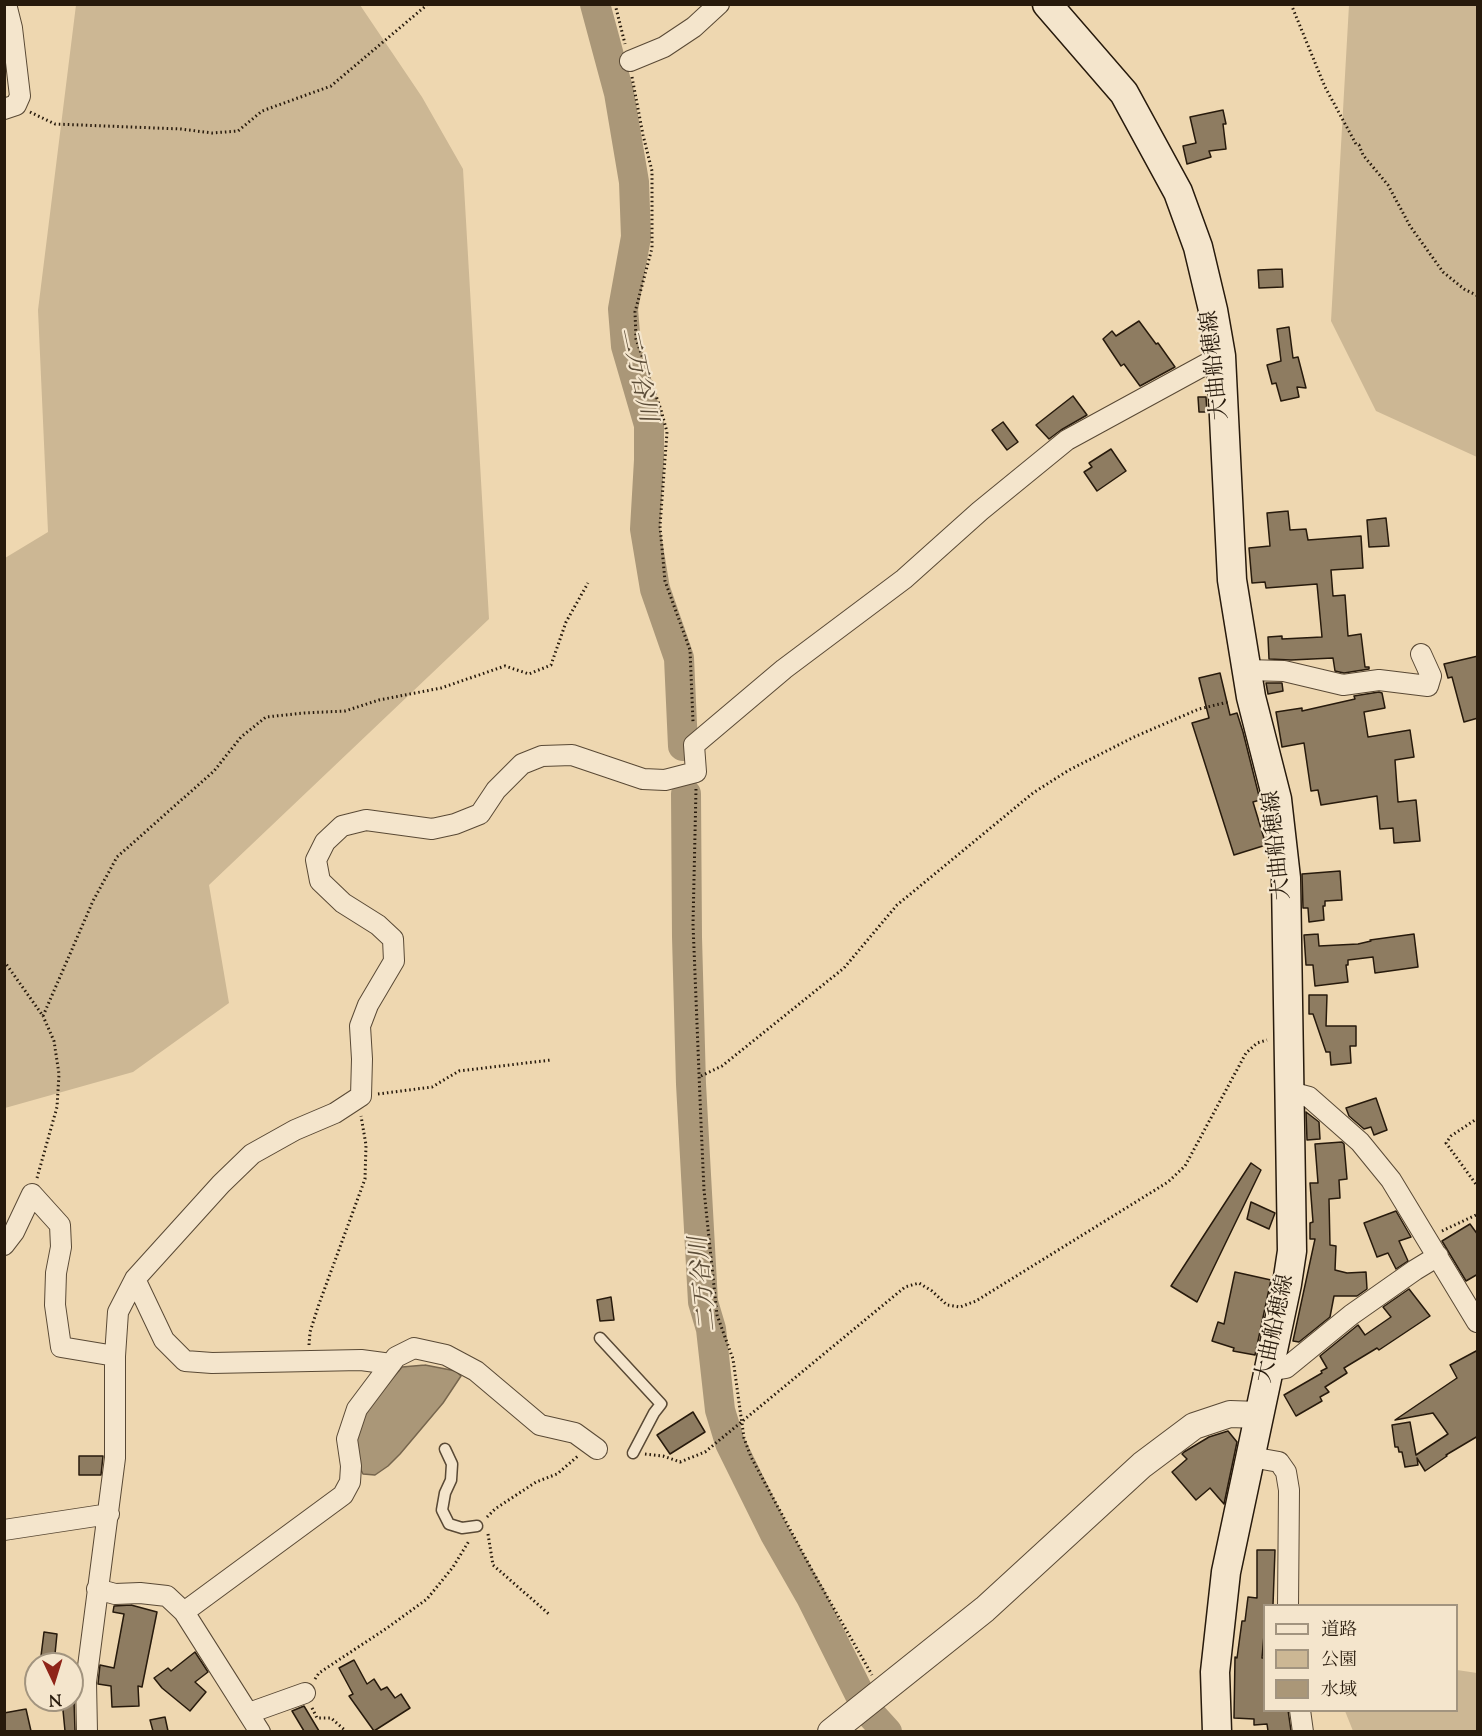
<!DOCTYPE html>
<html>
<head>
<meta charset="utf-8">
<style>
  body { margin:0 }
  #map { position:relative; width:1482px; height:1736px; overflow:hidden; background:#eed7b0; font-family:"Sorts Mill Goudy","Noto Serif JP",serif }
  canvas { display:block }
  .frame { position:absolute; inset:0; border:6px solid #271a0c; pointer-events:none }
  .legend { position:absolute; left:1263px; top:1604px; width:195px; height:108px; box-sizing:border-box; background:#f4e5cc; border:2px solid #a2947f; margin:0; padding:8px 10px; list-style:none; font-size:18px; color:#271a0c }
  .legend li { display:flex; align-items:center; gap:12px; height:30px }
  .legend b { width:30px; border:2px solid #a2947f }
  .north { position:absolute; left:24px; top:1652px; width:60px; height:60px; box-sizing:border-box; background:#f4e5cc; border:2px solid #a2947f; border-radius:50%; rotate:176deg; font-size:16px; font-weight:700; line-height:24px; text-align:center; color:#271a0c }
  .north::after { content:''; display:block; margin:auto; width:21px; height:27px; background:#8f2418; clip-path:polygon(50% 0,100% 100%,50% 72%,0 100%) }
</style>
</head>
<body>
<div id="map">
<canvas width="1482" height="1736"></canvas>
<div class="frame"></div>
<ul class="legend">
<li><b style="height:8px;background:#f4e5cc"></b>道路</li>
<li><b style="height:16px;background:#ccb794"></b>公園</li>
<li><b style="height:16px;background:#aa9778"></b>水域</li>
</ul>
<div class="north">N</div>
</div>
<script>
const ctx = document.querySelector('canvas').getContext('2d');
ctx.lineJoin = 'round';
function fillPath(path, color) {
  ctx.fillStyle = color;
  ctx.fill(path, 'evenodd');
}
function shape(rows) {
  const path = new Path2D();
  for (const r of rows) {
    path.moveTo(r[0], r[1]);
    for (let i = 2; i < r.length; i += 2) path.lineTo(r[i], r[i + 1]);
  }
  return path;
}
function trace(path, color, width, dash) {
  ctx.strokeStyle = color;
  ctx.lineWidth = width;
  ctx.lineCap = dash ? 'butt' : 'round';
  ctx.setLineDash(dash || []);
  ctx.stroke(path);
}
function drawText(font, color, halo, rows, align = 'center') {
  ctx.font = font + ' "Sorts Mill Goudy","Noto Serif JP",serif';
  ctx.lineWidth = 4.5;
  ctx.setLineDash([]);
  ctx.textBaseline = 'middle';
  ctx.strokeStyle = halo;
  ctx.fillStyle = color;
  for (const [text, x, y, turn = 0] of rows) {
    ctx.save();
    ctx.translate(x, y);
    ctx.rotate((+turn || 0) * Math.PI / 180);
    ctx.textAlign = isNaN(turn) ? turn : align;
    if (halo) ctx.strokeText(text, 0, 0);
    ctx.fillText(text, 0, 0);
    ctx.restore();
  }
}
const green = shape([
  [76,5,360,5,422,97,463,169,489,619,209,885,229,1003,133,1072,5,1108,5,558,48,532,38,310],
  [1349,5,1477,5,1477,457,1376,411,1331,321],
  [1457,1670,1477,1673,1477,1731,1353,1731,1345,1711,1456,1710]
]);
const water = shape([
  [425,1365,456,1371,461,1376,443,1403,400,1454,388,1466,375,1475,363,1474,358,1464,355,1448,357,1429,368,1408,402,1367,425,1365]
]);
const river = shape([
  [595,4,619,93,634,182,636,237,623,309,626,346,649,425,649,460,645,529,655,589,679,658,683,746],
  [686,794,687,937,691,1084,703,1302,711,1329,720,1410,730,1443,775,1534,811,1597,868,1711,887,1732]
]);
const building = shape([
  [1223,110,1226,124,1223,124,1226,149,1209,151,1211,157,1187,164,1183,146,1196,143,1190,117,1223,110],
  [1282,269,1283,287,1259,288,1258,270,1282,269],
  [1139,321,1156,344,1158,343,1175,367,1140,386,1124,364,1121,366,1103,339,1112,331,1116,336,1139,321],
  [1289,327,1293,358,1298,357,1306,388,1297,387,1299,397,1281,401,1276,383,1272,384,1267,365,1281,361,1277,329,1289,327],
  [1073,396,1087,415,1061,430,1049,439,1036,425,1073,396],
  [1198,397,1206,397,1207,412,1199,412,1198,397],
  [1003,422,1018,442,1007,450,992,430,1003,422],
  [1111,449,1126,471,1097,491,1084,472,1092,467,1089,463,1111,449],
  [1288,511,1290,530,1306,529,1308,540,1361,536,1363,568,1331,570,1333,596,1345,595,1348,636,1361,634,1365,667,1369,667,1369,669,1344,673,1335,671,1333,658,1291,660,1269,659,1268,637,1282,636,1282,639,1322,637,1317,584,1266,588,1265,582,1252,583,1249,548,1270,546,1267,513,1288,511],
  [1386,518,1389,546,1369,547,1367,520,1386,518],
  [1478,656,1478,718,1464,722,1452,677,1448,678,1444,664,1478,656],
  [1220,673,1230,715,1237,713,1243,732,1260,800,1253,802,1266,845,1234,855,1192,723,1209,718,1199,678,1220,673],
  [1266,683,1282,683,1283,691,1268,694,1266,683],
  [1379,692,1382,693,1385,708,1364,712,1368,737,1410,730,1414,757,1395,760,1398,802,1416,800,1420,841,1394,843,1393,828,1380,829,1377,796,1321,805,1318,790,1311,791,1304,743,1282,747,1276,712,1302,708,1302,711,1355,699,1354,696,1379,692],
  [1340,871,1342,900,1325,901,1325,906,1323,906,1324,920,1309,922,1308,908,1303,908,1302,874,1340,871],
  [1318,934,1319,946,1358,944,1371,941,1370,940,1414,934,1418,967,1375,973,1373,957,1348,960,1348,965,1346,965,1348,982,1315,986,1313,965,1306,965,1304,935,1318,934],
  [1309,995,1327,995,1326,1026,1356,1026,1356,1046,1350,1046,1351,1063,1331,1065,1330,1052,1326,1052,1313,1014,1309,1014,1309,995],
  [1376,1098,1387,1130,1374,1135,1371,1127,1364,1129,1349,1116,1346,1108,1376,1098],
  [1306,1112,1319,1122,1320,1139,1307,1140,1306,1112],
  [1342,1142,1344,1144,1347,1179,1339,1180,1340,1198,1329,1199,1330,1245,1336,1246,1335,1270,1347,1273,1366,1272,1367,1289,1357,1296,1334,1296,1330,1317,1299,1342,1293,1341,1315,1239,1310,1239,1310,1223,1313,1222,1310,1183,1318,1183,1315,1144,1342,1142],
  [1251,1163,1261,1170,1197,1302,1171,1286,1251,1163],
  [1251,1202,1275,1213,1269,1229,1247,1219,1251,1202],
  [1396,1211,1411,1237,1399,1241,1408,1261,1396,1269,1388,1253,1377,1257,1364,1223,1396,1211],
  [1470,1224,1478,1235,1478,1274,1466,1281,1442,1241,1470,1224],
  [1235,1272,1271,1280,1255,1355,1233,1351,1234,1348,1212,1341,1218,1322,1224,1324,1235,1272],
  [1409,1289,1430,1316,1379,1350,1377,1348,1344,1368,1347,1373,1325,1387,1329,1392,1320,1397,1322,1401,1296,1416,1284,1395,1322,1373,1321,1371,1327,1368,1320,1356,1358,1325,1365,1335,1391,1317,1383,1307,1409,1289],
  [611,1297,614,1320,600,1321,597,1300,611,1297],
  [1478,1350,1478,1436,1446,1455,1447,1456,1425,1471,1417,1458,1418,1465,1405,1467,1402,1452,1399,1452,1398,1447,1395,1447,1392,1425,1410,1422,1416,1455,1448,1434,1433,1413,1395,1420,1457,1378,1450,1365,1478,1350],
  [693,1412,705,1432,670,1454,657,1435,693,1412],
  [1228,1431,1237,1442,1224,1504,1210,1488,1196,1500,1172,1472,1187,1459,1182,1454,1184,1452,1209,1437,1228,1431],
  [79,1456,103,1456,101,1475,79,1475,79,1456],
  [1257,1550,1275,1550,1273,1605,1264,1605,1264,1635,1262,1658,1264,1658,1264,1710,1288,1710,1291,1731,1268,1731,1267,1724,1254,1725,1254,1719,1234,1718,1235,1657,1237,1658,1242,1621,1245,1621,1248,1597,1257,1598,1257,1550],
  [131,1605,157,1612,142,1687,138,1686,139,1706,112,1707,111,1686,98,1684,100,1665,114,1668,124,1614,113,1612,114,1606,131,1605],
  [44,1632,57,1634,54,1664,40,1664,44,1632],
  [195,1652,208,1672,195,1682,206,1692,190,1711,162,1688,154,1678,168,1668,171,1671,195,1652],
  [354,1660,367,1684,374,1679,381,1690,387,1687,395,1698,401,1694,410,1708,374,1731,349,1696,353,1694,339,1668,354,1660],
  [72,1698,74,1700,75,1731,65,1731,62,1700,72,1700,72,1698],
  [304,1706,319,1731,304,1731,292,1711,304,1706],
  [26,1709,31,1731,4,1731,4,1713,26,1709],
  [165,1717,168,1731,153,1731,150,1720,165,1717]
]);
const path = shape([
  [615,4,625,44],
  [1291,4,1325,87,1356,144,1359,145,1363,155,1388,185,1410,226,1443,272,1464,289,1478,296],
  [632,77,643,135,652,171,652,248,635,312,636,339,661,410,667,432,660,526,665,581,690,650,693,722],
  [30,112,55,124,181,129,212,133,238,131,262,111,331,86,428,4],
  [696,789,693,924,701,1123,704,1190,717,1315,733,1359,744,1438,751,1457,813,1572,872,1675],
  [4,961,43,1016,93,901,117,857,214,771,241,737,266,717,304,713,345,711,379,700,441,688,505,666,529,674,551,665,566,622,588,583],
  [701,1076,722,1066,844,968,897,905,1033,793,1069,770,1134,737,1199,709,1228,702],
  [378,1094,432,1087,459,1071,551,1060],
  [1478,1118,1451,1136,1446,1143,1478,1187],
  [37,1178,57,1107,59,1074,54,1041,43,1016],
  [1442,1231,1478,1214],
  [309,1345,310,1332,319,1304,365,1179,366,1145,361,1116],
  [645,1454,663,1456,680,1462,705,1452,905,1287,919,1283,932,1291,947,1305,960,1307,976,1301,1168,1182,1185,1166,1246,1053,1257,1043,1267,1040],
  [487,1517,495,1509,536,1482,557,1474,578,1456],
  [488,1534,493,1565,550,1615],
  [315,1679,319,1673,387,1628,427,1599,453,1567,469,1541],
  [312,1708,317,1718,331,1718,347,1732]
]);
const service = shape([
  [600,1338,661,1404,654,1413,633,1453],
  [445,1449,452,1464,451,1480,445,1493,442,1510,449,1524,462,1528,477,1526]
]);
const minor = shape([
  [630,61,664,47,694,27,719,4],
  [4,109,16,105,20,96,12,28,6,4],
  [1246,670,1284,671,1343,685,1379,680,1428,686,1431,676,1421,654],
  [1290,1092,1309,1097,1360,1142,1391,1180,1477,1322],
  [4,1245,14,1232,32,1194,60,1225,61,1247,56,1273,55,1305,61,1347,115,1356,115,1458,86,1682,87,1732],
  [135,1279,164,1340,185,1361,212,1363,361,1360,391,1364],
  [115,1356,118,1312,135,1279,221,1184,252,1154,295,1130,335,1113,361,1096,362,1059,360,1026,368,1005,394,961,393,939,378,925,343,903,320,881,316,860,325,842,342,826,366,820,432,829,455,824,480,814,496,790,522,764,542,756,572,755,643,779,665,780,696,772,694,745,784,669,904,579,980,511,1067,440,1221,356],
  [1268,1371,1286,1368,1351,1315,1415,1270,1438,1256],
  [1251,1457,1279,1462,1286,1472,1289,1490,1288,1606],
  [4,1530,109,1514],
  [97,1589,115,1594,140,1593,167,1596,184,1612,260,1732],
  [184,1612,343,1495,350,1482,351,1466,347,1439,357,1409,396,1357,414,1348,446,1355,476,1371,540,1425,575,1433,597,1449],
  [1300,1710,1303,1732],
  [249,1713,305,1693]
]);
const tertiary = shape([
  [831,1732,985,1609,1142,1465,1194,1426,1230,1414,1259,1415]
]);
const secondary = shape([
  [1047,4,1124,93,1178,192,1198,247,1213,310,1221,356,1232,580,1251,697,1277,799,1286,878,1292,1251,1287,1284,1226,1572,1215,1672,1217,1732]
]);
const streetNames = [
  ["大曲船穂線",1217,365,-96],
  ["大曲船穂線",1279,845,-96],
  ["大曲船穂線",1277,1329,-78]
];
const waterNames = [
  ["二万谷川",636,375,78],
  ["二万谷川",706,1284,-96]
];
fillPath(green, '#ccb794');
fillPath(water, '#aa9778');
trace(water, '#76654d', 1.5);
trace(river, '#aa9778', 30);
fillPath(building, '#8e7c61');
trace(building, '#271a0c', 1.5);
trace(service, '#594935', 13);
trace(minor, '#594935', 22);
trace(tertiary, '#594935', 28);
trace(secondary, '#271a0c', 31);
trace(path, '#271a0c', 3, [1.5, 3]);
trace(service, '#f4e5cc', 10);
trace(minor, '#f4e5cc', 20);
trace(tertiary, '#f4e5cc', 26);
trace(secondary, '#f4e5cc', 28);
drawText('22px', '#271a0c', '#f4e5cc', streetNames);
drawText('italic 24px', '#5b4c37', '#f4e5cc', waterNames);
</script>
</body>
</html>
